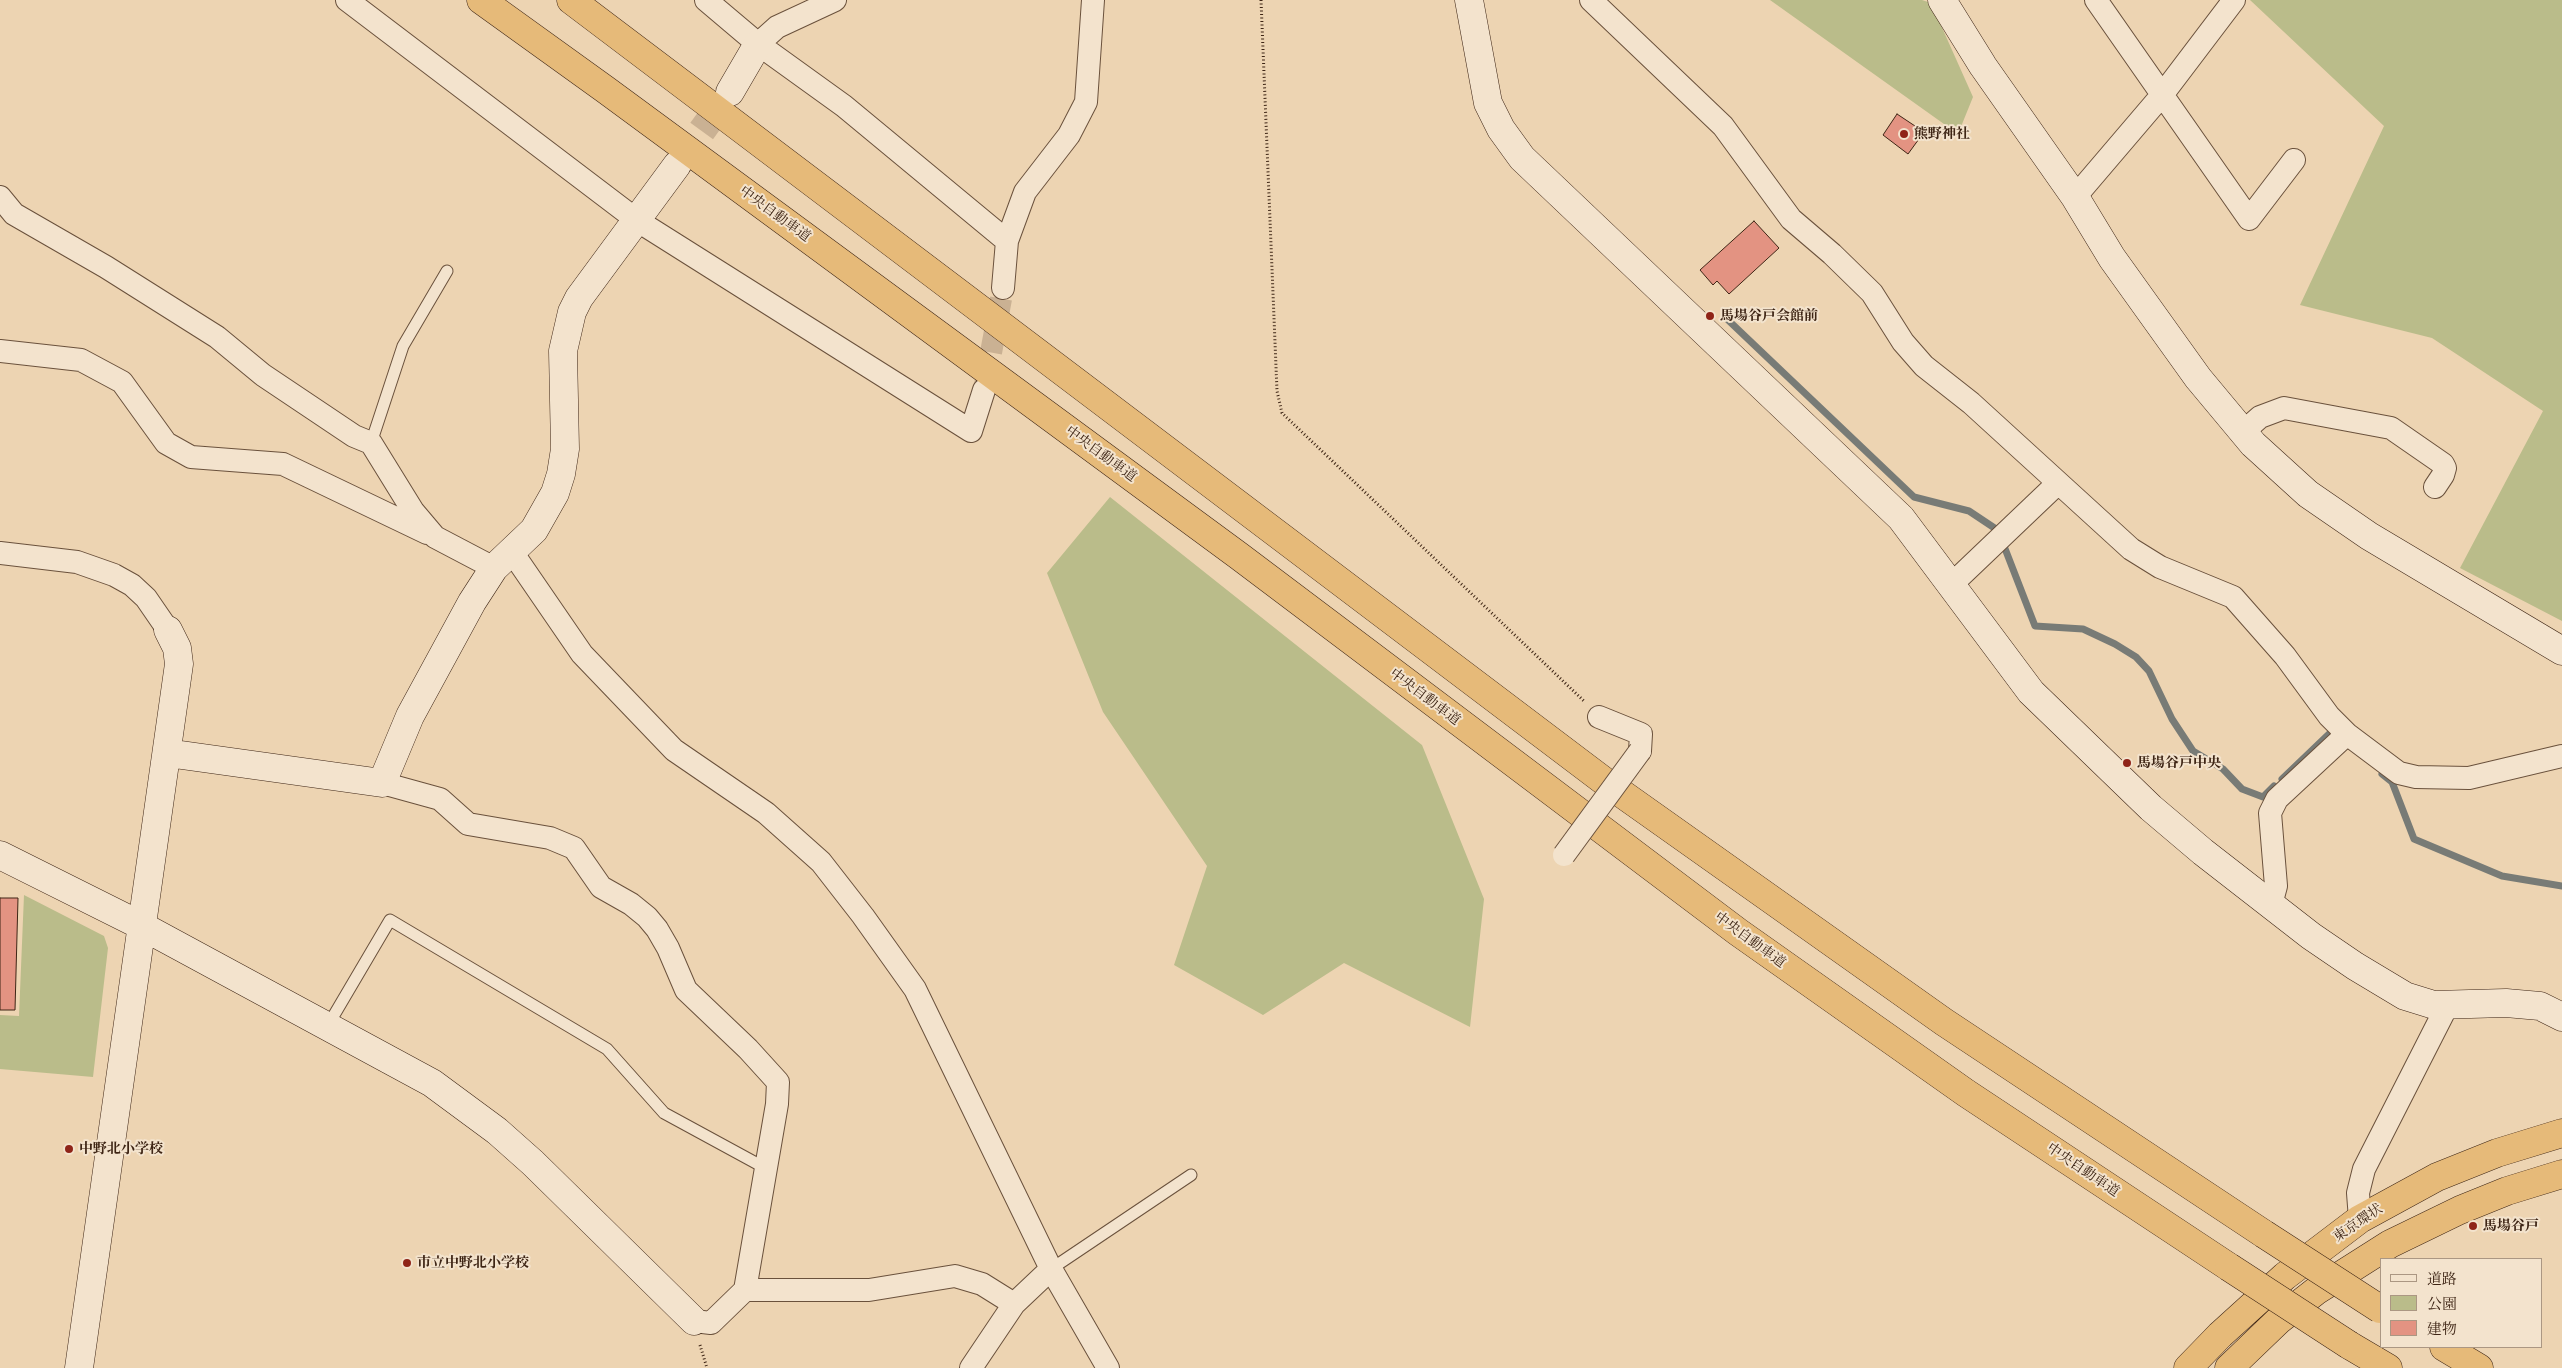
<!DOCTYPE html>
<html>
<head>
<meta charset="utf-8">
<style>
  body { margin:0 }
  #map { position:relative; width:2562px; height:1368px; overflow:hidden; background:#edd4b2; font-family:"Libre Caslon Text","Noto Serif JP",serif }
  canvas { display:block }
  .legend { position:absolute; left:2380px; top:1258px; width:162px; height:90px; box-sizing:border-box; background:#f3e3cd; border:1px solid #ab9783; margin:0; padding:6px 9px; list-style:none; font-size:15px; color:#3e2515 }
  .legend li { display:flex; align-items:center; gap:10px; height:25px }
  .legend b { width:25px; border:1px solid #ab9783 }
</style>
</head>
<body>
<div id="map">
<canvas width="2562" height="1368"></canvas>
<ul class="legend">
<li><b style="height:6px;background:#f3e3cd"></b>道路</li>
<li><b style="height:14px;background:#babc8a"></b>公園</li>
<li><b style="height:14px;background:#e39382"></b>建物</li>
</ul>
</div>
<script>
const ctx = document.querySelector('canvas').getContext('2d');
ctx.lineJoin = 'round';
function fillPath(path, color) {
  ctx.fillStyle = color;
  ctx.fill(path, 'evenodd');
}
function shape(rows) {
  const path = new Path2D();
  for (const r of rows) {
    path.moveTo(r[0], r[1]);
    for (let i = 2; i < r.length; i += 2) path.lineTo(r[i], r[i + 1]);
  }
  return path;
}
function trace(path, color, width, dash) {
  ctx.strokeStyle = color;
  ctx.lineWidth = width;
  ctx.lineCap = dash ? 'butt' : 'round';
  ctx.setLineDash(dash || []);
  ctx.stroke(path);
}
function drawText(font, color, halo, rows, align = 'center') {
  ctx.font = font + ' "Libre Caslon Text","Noto Serif JP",serif';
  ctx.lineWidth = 4;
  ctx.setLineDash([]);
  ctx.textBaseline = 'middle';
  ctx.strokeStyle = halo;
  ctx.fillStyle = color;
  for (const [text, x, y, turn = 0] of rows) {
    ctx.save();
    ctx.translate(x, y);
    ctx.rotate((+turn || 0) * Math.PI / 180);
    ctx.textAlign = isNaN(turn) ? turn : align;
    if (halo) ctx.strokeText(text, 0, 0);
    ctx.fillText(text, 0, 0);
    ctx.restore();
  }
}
const green = shape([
  [1770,0,1922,0,1931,3,1973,97,1958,134],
  [2250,0,2562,0,2562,621,2460,568,2543,411,2432,338,2300,305,2384,126],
  [1110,497,1422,745,1484,899,1470,1027,1344,963,1263,1015,1174,965,1207,866,1103,712,1047,573],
  [24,895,104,936,108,948,93,1077,0,1069,0,1015,19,1016]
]);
const stream = shape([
  [1728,320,1914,497,1969,511,1996,529],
  [2004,546,2035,626,2083,629,2115,644,2136,657,2149,671,2172,719,2193,751,2223,769,2242,789,2263,797,2274,786],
  [2382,774,2392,782,2414,839,2502,876,2562,886],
  [2282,779,2329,734]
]);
const building = shape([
  [1897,114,1924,132,1908,154,1883,135,1897,114],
  [1754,221,1779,248,1729,294,1717,281,1713,285,1700,270,1754,221],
  [0,898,18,898,15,1010,0,1010,0,898]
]);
const streetTunnel = shape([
  [985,385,1003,288]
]);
const secondaryTunnel = shape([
  [677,165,730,92]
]);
const path = shape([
  [1261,0,1277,391,1282,413,1585,702],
  [700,1345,707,1368]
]);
const lane = shape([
  [371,443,403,346,447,271],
  [327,1027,390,920,607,1049,664,1113,767,1169],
  [1051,1269,1191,1175]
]);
const street = shape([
  [347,0,638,221,971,431,984,390],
  [706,0,758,44,844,106,1007,241],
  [1591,0,1723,126,1791,219,1832,254,1872,293,1903,342,1924,366,1971,403,2131,549,2160,567,2233,597,2285,656,2329,716,2347,734,2399,773,2416,777,2469,778,2562,756],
  [2096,0,2249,219,2294,160],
  [758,44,777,27,835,0],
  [0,197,14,214,106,267,217,337,263,375,354,436,371,443,413,511,435,537,494,568],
  [2075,197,2162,95,2234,0],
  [1003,288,1007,241,1025,192,1069,135,1086,102,1093,0],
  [0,351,81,360,122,382,166,443,191,457,283,464,427,533],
  [2243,432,2260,417,2284,408,2391,428,2443,464,2445,468,2443,475,2435,487],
  [512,552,582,654,674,750,766,813,821,862,863,916,915,989,1051,1269,1108,1368],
  [0,553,77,562,114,575,132,585,146,598,168,630],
  [1952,584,2058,483],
  [1599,717,1641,734,1640,751],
  [382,783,440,799,468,824,550,838,574,848,601,887,631,904,647,917,657,929,668,948,686,990,748,1049,778,1082,777,1104,745,1290,711,1323,694,1321],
  [2271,905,2276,886,2270,813,2277,799,2347,734],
  [2360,1219,2358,1193,2364,1169,2447,1006],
  [745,1290,869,1290,955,1276,982,1284,1014,1304],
  [971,1368,1014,1304,1051,1269]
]);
const secondary = shape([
  [1469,0,1488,103,1501,129,1522,158,1901,518,2031,692,2151,808,2203,852,2311,936,2355,966,2405,996,2434,1005,2506,1003,2540,1006,2562,1017],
  [1942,0,1983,66,2075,197,2112,258,2198,378,2253,444,2308,494,2369,536,2562,651],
  [730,92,758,44],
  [167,753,382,783,410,716,472,602,494,568,534,530,555,493,561,474,565,449,563,351,572,312,579,298,677,165],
  [0,855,140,925,432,1083,497,1131,533,1163,694,1321],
  [79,1368,179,664,177,648,168,630]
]);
const highway = shape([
  [481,0,606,90,1239,556,1738,932,1966,1093,2229,1267],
  [571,0,1604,781,1944,1022,2264,1234],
  [2349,1345,2388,1368],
  [2444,1347,2479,1368],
  [2188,1368,2220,1335,2285,1276,2360,1219,2437,1177,2497,1153,2562,1133],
  [2229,1368,2279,1320,2316,1291,2390,1244,2460,1210,2507,1191,2562,1174]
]);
const streetBridge = shape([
  [1564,855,1640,751]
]);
const highwayBridge = shape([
  [2264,1234,2380,1309],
  [2229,1267,2349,1345]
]);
const markers = [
  [1904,134,5,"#8f2418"],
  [1710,316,5,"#8f2418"],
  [2127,763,5,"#8f2418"],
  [69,1149,5,"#8f2418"],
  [2473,1226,5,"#8f2418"],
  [407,1263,5,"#8f2418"]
];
const poiNames = [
  ["熊野神社",1914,134],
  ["馬場谷戸会館前",1720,316],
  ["馬場谷戸中央",2137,763],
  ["中野北小学校",79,1149],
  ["馬場谷戸",2483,1226],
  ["市立中野北小学校",417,1263]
];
const streetNames = [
  ["中央自動車道",775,214,36],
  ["中央自動車道",1101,454,36],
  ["中央自動車道",1425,697,37],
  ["中央自動車道",1750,940,36],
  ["中央自動車道",2083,1170,34],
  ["東京環状",2358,1223,-34]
];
fillPath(green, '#babc8a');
trace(stream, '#787b76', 7);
fillPath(building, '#e39382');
trace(building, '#3e2515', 1);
trace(streetTunnel, '#cab193', 22, [22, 11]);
trace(secondaryTunnel, '#cab193', 28, [28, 14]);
trace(lane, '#6a513c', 13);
trace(street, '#6a513c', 24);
trace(secondary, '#3e2515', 29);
trace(highway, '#3e2515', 29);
trace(path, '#3e2515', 3, [1, 2.5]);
trace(lane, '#f3e3cd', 11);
trace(street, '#f3e3cd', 22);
trace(secondary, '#f3e3cd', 28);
trace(highway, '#e6ba79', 28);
trace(streetBridge, '#6a513c', 24, []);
trace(highwayBridge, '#3e2515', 29, []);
trace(streetBridge, '#f3e3cd', 22);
trace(highwayBridge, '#e6ba79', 28);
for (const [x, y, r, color] of markers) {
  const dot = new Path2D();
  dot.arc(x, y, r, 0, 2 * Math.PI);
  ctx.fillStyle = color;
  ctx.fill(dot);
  trace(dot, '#f3e3cd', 2);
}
drawText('bold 14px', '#3e2515', '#f3e3cd', poiNames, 'left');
drawText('14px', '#3e2515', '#f3e3cd', streetNames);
</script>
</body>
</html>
